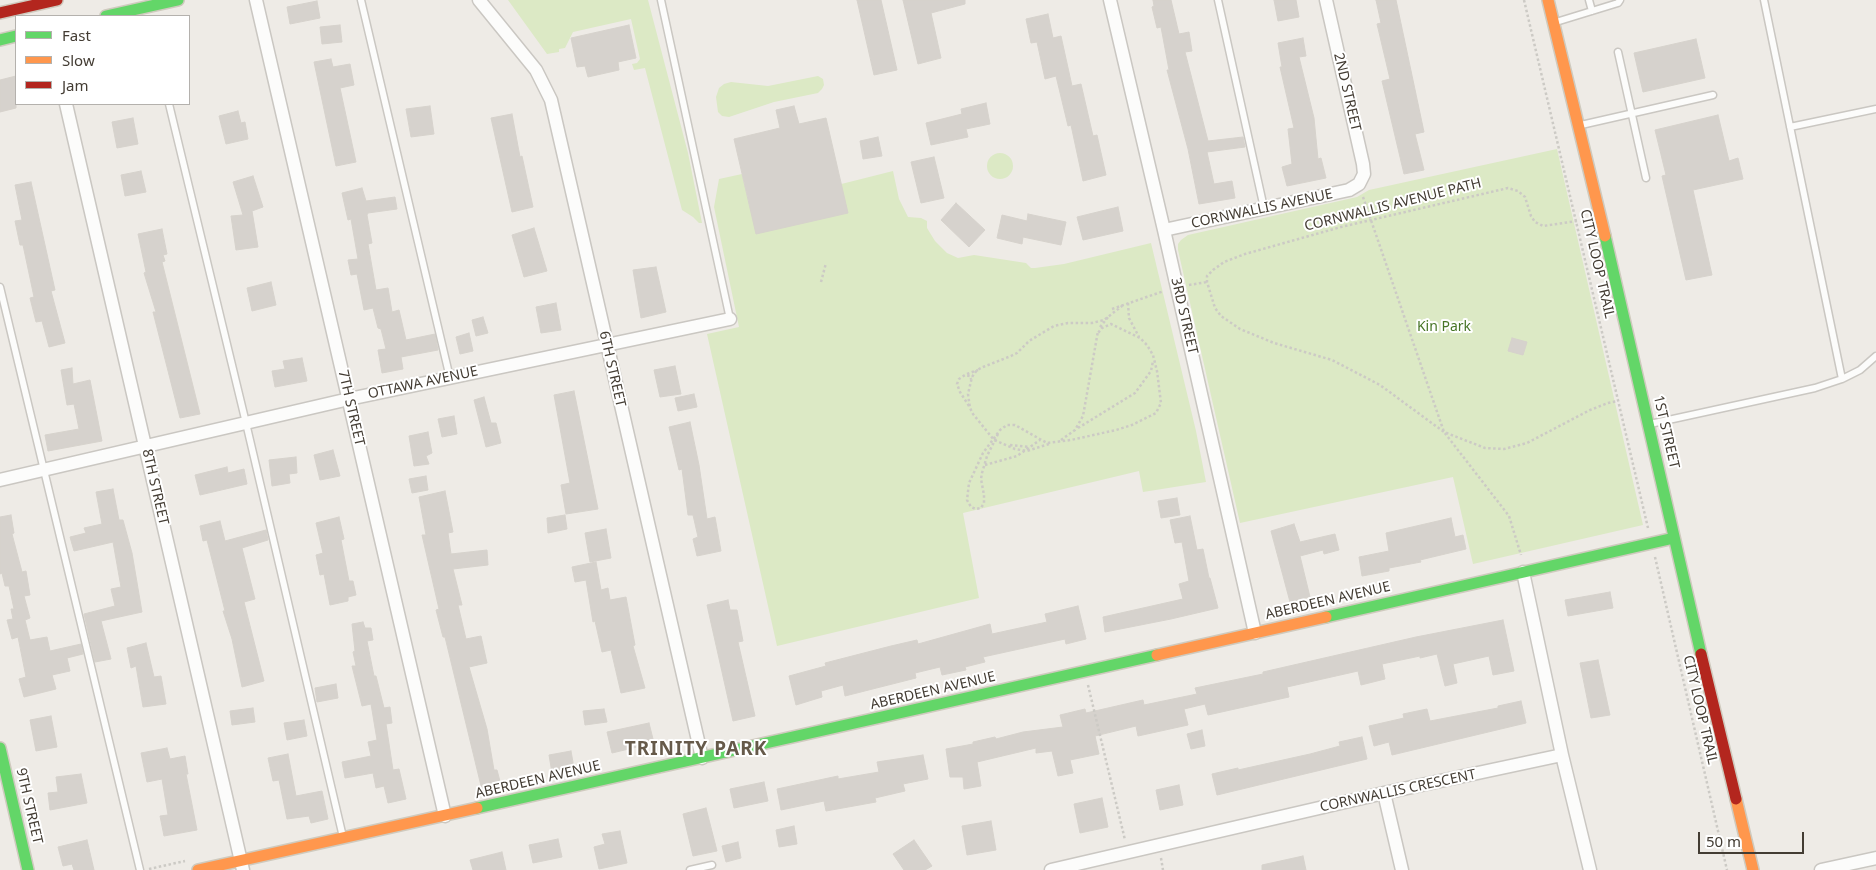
<!DOCTYPE html>
<html>
<head>
<meta charset="utf-8">
<style>
  body { margin:0 }
  #map { position:relative; width:1876px; height:870px; overflow:hidden; background:#eeebe6; font-family:"Noto Sans",sans-serif }
  canvas { display:block }
  .legend { position:absolute; left:15px; top:15px; width:175px; height:90px; box-sizing:border-box; background:#fff; border:1px solid #b4b1ad; margin:0; padding:6px 9px; list-style:none; font-size:15px; color:#433c33 }
  .legend li { display:flex; align-items:center; gap:10px; height:25px }
  .legend b { width:25px; border:1px solid #b4b1ad }
  .scale { position:absolute; left:1698px; top:832px; width:106px; height:22px; box-sizing:border-box; border:2px solid #433c33; border-top:0; padding-left:6px; font-size:15px; line-height:18px; white-space:nowrap; color:#433c33; -webkit-text-stroke:4px #fff; paint-order:stroke }
</style>
</head>
<body>
<div id="map">
<canvas width="1876" height="870"></canvas>
<ul class="legend">
<li><b style="height:6px;background:#63d668"></b>Fast</li>
<li><b style="height:6px;background:#ff974d"></b>Slow</li>
<li><b style="height:6px;background:#b3261e"></b>Jam</li>
</ul>
<div class="scale">50 m</div>
</div>
<script>
const ctx = document.querySelector('canvas').getContext('2d');
ctx.lineJoin = 'round';
function fillPath(path, color) {
  ctx.fillStyle = color;
  ctx.fill(path, 'evenodd');
}
function shape(rows) {
  const path = new Path2D();
  for (const r of rows) {
    if (r.length === 3) {
      path.moveTo(r[0] + r[2], r[1]);
      path.arc(r[0], r[1], r[2], 0, 2 * Math.PI);
      continue;
    }
    path.moveTo(r[0], r[1]);
    for (let i = 2; i < r.length; i += 2) path.lineTo(r[i], r[i + 1]);
  }
  return path;
}
function trace(path, color, width, dash) {
  ctx.strokeStyle = color;
  ctx.lineWidth = width;
  ctx.lineCap = dash ? 'butt' : 'round';
  ctx.setLineDash(dash || []);
  ctx.stroke(path);
}
function drawText(font, color, halo, rows, align = 'center') {
  ctx.font = font + ' "Noto Sans",sans-serif';
  ctx.lineWidth = 4;
  ctx.setLineDash([]);
  ctx.textBaseline = 'middle';
  ctx.strokeStyle = halo;
  ctx.fillStyle = color;
  for (const [text, x, y, turn = 0] of rows) {
    ctx.save();
    ctx.translate(x, y);
    ctx.rotate((+turn || 0) * Math.PI / 180);
    ctx.textAlign = isNaN(turn) ? turn : align;
    if (halo) ctx.strokeText(text, 0, 0);
    ctx.fillText(text, 0, 0);
    ctx.restore();
  }
}
const green = shape([
  [508,0,648,0,688,153,702,223,699,223,693,217,682,210,645,68,634,70,632,64,637,63,640,59,631,19,573,32,565,48,559,49,559,52,547,54],
  [818,76,823,79,824,85,822,89,818,93,774,102,729,117,722,116,718,112,716,97,719,88,724,84,731,82,768,86],
  [1557,149,1643,525,1473,564,1453,477,1240,523,1178,250,1178,244,1181,240,1188,235,1357,197,1369,190],
  [1000,166,13],
  [893,171,899,199,908,217,921,218,927,221,927,228,935,241,947,253,958,258,974,255,1026,263,1031,268,1035,268,1064,264,1151,243,1196,431,1206,482,1143,492,1139,471,963,513,979,598,777,646,707,334,739,327,714,207,719,179,742,174,750,207]
]);
const building = shape([
  [857,0,881,0,897,70,874,75,857,0],
  [903,0,965,0,965,4,931,13,941,58,918,64,903,0],
  [1153,0,1171,0,1179,34,1189,32,1192,51,1185,52,1208,141,1243,137,1245,147,1207,152,1214,184,1232,181,1235,198,1199,204,1188,149,1167,70,1169,70,1161,27,1157,28,1152,7,1154,6,1153,0],
  [1274,0,1296,0,1299,17,1278,21,1274,0],
  [1376,0,1396,0,1424,132,1415,134,1424,170,1404,174,1382,81,1390,79,1377,24,1381,23,1376,0],
  [317,1,320,18,290,24,287,7,317,1],
  [1048,14,1053,38,1061,36,1072,86,1081,84,1093,136,1097,135,1106,175,1083,181,1071,125,1068,126,1056,76,1045,79,1037,42,1031,43,1026,19,1048,14],
  [340,25,342,42,322,44,320,27,340,25],
  [629,25,636,58,618,62,619,70,588,77,585,66,577,67,571,38,629,25],
  [1303,38,1306,56,1299,57,1314,118,1318,159,1321,158,1326,178,1287,186,1282,167,1292,164,1288,129,1294,128,1280,67,1282,67,1278,43,1303,38],
  [1696,39,1705,78,1643,92,1634,53,1696,39],
  [331,59,333,67,350,64,354,85,340,88,356,162,336,166,314,62,331,59],
  [16,76,16,108,0,112,0,80,16,76],
  [986,103,990,124,966,129,968,137,931,145,926,123,962,114,961,109,986,103],
  [430,106,434,134,411,137,406,109,430,106],
  [794,106,799,124,826,118,848,213,756,234,734,139,780,128,776,110,794,106],
  [238,111,241,123,245,122,248,139,226,144,219,116,238,111],
  [512,114,520,157,522,156,533,207,512,212,491,118,512,114],
  [1718,115,1729,161,1738,158,1743,179,1693,190,1712,275,1686,280,1662,176,1666,175,1655,130,1718,115],
  [133,118,138,144,117,148,112,122,133,118],
  [878,137,882,156,863,159,860,141,878,137],
  [934,157,944,198,921,203,911,162,934,157],
  [141,171,146,192,125,196,121,175,141,171],
  [253,176,263,207,252,211,258,247,236,250,231,216,243,215,233,182,253,176],
  [31,182,55,290,51,291,65,343,49,347,42,321,36,322,30,298,34,297,23,245,20,245,15,221,22,220,15,185,31,182],
  [362,188,366,201,395,197,397,209,368,213,367,215,372,243,368,244,376,290,388,288,392,312,399,310,406,340,435,334,438,350,401,357,403,369,382,373,378,350,386,349,381,329,378,328,373,308,364,310,357,274,351,275,348,260,358,259,351,219,348,220,342,193,362,188],
  [956,203,985,230,969,247,941,220,956,203],
  [1118,207,1123,231,1083,240,1077,217,1118,207],
  [1028,214,1066,222,1061,245,1023,237,1022,244,997,238,1002,215,1027,221,1028,214],
  [534,228,547,271,524,277,512,235,534,228],
  [162,229,167,254,163,255,165,261,162,262,200,414,180,418,153,312,156,312,144,273,146,272,138,234,162,229],
  [656,267,666,312,641,318,633,270,656,267],
  [271,282,276,305,252,311,247,288,271,282],
  [556,303,561,330,541,333,536,307,556,303],
  [483,317,488,333,476,336,472,320,483,317],
  [469,333,473,351,460,354,456,337,469,333],
  [1512,338,1527,342,1523,355,1508,351,1512,338],
  [302,358,307,381,275,387,272,371,285,369,283,361,302,358],
  [675,366,681,394,660,397,654,370,675,366],
  [72,368,73,384,90,380,102,441,48,451,45,435,79,429,74,404,67,405,61,370,72,368],
  [574,391,598,509,566,514,561,485,570,483,554,395,574,391],
  [694,394,697,407,678,411,675,398,694,394],
  [484,397,491,423,496,423,501,443,486,447,474,400,484,397],
  [454,416,457,434,442,437,438,419,454,416],
  [690,422,699,465,707,519,715,517,721,551,697,556,693,539,698,537,693,515,688,515,682,469,679,470,669,427,690,422],
  [428,432,432,453,426,456,429,464,414,466,409,436,428,432],
  [333,450,340,476,320,480,314,455,333,450],
  [296,457,297,473,289,474,290,483,272,486,269,460,296,457],
  [227,467,228,473,244,469,247,484,200,495,195,475,227,467],
  [426,476,428,490,412,493,409,479,426,476],
  [113,489,119,520,123,520,132,553,142,612,101,621,111,659,95,662,84,614,115,606,111,589,121,587,113,542,74,551,70,537,86,533,84,528,102,524,96,492,113,489],
  [445,491,453,532,448,533,451,554,487,550,488,565,453,569,462,605,458,605,466,639,481,636,487,663,469,667,487,729,494,770,497,770,501,785,482,790,445,637,443,637,436,610,439,609,422,535,426,535,419,497,445,491],
  [1177,498,1180,515,1161,518,1158,501,1177,498],
  [11,515,14,533,12,534,22,572,26,571,30,595,24,596,30,618,25,620,30,640,47,637,50,651,81,644,83,654,67,658,70,671,52,675,56,689,24,697,19,679,26,677,18,637,12,639,7,620,13,619,11,609,14,609,9,586,5,586,2,573,0,574,0,517,11,515],
  [565,515,567,529,548,533,547,518,565,515],
  [1190,516,1197,550,1203,549,1209,578,1210,578,1218,608,1171,619,1105,632,1103,617,1183,599,1179,584,1189,581,1182,542,1175,543,1170,520,1190,516],
  [339,517,344,539,341,540,349,581,353,581,356,595,348,597,348,601,330,605,324,574,320,575,316,555,323,553,316,523,339,517],
  [1451,518,1455,537,1463,535,1466,549,1420,560,1421,562,1389,568,1389,571,1362,576,1359,557,1389,551,1386,533,1451,518],
  [220,521,225,541,266,530,268,540,242,548,255,599,244,602,264,681,242,687,232,639,223,611,225,611,207,540,203,541,200,526,220,521],
  [1294,524,1300,542,1335,534,1339,550,1324,554,1323,550,1300,556,1310,597,1290,602,1271,531,1294,524],
  [606,529,611,558,590,562,585,533,606,529],
  [596,562,601,590,608,588,610,600,626,597,635,645,633,646,645,688,621,693,611,650,602,652,595,621,593,622,586,580,575,582,572,567,596,562],
  [1610,592,1613,608,1568,616,1565,600,1610,592],
  [728,600,730,610,737,610,743,641,738,642,755,716,733,721,707,605,728,600],
  [1078,606,1086,639,1066,644,1065,639,983,657,985,662,965,667,966,670,942,675,940,667,915,673,916,678,845,696,843,685,821,691,822,697,796,705,789,676,826,666,825,663,891,646,917,640,918,644,990,624,992,634,1047,622,1045,614,1078,606],
  [1503,620,1514,671,1493,675,1489,656,1453,664,1457,683,1445,686,1437,654,1420,658,1420,656,1382,664,1385,679,1361,685,1358,671,1287,687,1289,697,1208,715,1205,704,1184,709,1188,725,1138,736,1136,726,1095,736,1099,754,1070,760,1073,773,1058,776,1052,751,1036,753,1036,748,977,762,981,786,964,789,963,777,950,777,946,749,973,744,973,742,995,737,996,739,1023,732,1063,727,1060,715,1085,709,1086,713,1143,700,1144,705,1197,694,1195,688,1263,674,1263,672,1416,637,1503,620],
  [363,622,365,628,371,628,373,640,367,641,374,676,376,676,384,708,390,707,392,723,386,724,393,770,399,769,406,799,388,803,384,786,376,788,373,773,345,778,342,762,371,756,368,742,377,740,371,704,362,706,352,666,356,666,353,652,355,651,352,624,363,622],
  [146,643,154,677,161,676,166,704,143,707,136,666,131,668,127,648,146,643],
  [1598,660,1610,715,1591,718,1580,663,1598,660],
  [336,684,338,698,317,702,315,688,336,684],
  [1521,701,1526,723,1392,755,1389,742,1374,746,1369,726,1404,718,1403,714,1427,709,1430,721,1498,708,1498,706,1521,701],
  [253,708,255,722,232,725,230,711,253,708],
  [604,709,607,722,585,725,583,711,604,709],
  [51,716,57,747,36,751,30,720,51,716],
  [304,720,307,736,287,740,284,723,304,720],
  [649,723,654,743,612,753,607,732,649,723],
  [1202,730,1205,746,1191,749,1187,734,1202,730],
  [1362,737,1367,759,1217,795,1212,774,1238,768,1238,770,1310,754,1340,746,1339,742,1362,737],
  [167,748,170,759,185,756,188,774,186,774,197,830,164,836,160,816,168,815,162,779,147,782,141,753,167,748],
  [571,751,574,768,552,773,549,755,571,751],
  [288,754,296,796,322,791,328,819,311,823,309,816,287,819,279,780,273,781,268,758,288,754],
  [923,755,928,779,903,784,905,791,875,798,876,802,826,811,824,801,781,810,777,789,838,776,838,779,879,772,877,762,923,755],
  [81,774,87,803,50,810,48,793,58,792,56,777,81,774],
  [764,782,768,801,734,808,730,789,764,782],
  [1179,785,1183,805,1160,810,1156,790,1179,785],
  [1102,798,1108,827,1080,833,1074,804,1102,798],
  [706,808,717,851,693,856,683,814,706,808],
  [991,821,996,850,967,855,962,826,991,821],
  [794,826,797,844,779,847,776,830,794,826],
  [620,831,627,863,599,869,594,847,605,844,602,834,620,831],
  [558,839,562,857,533,863,529,845,558,839],
  [87,840,94,870,74,870,72,864,63,866,58,847,87,840],
  [914,840,932,866,925,870,904,870,893,854,914,840],
  [738,842,741,858,726,862,722,846,738,842],
  [502,852,506,870,473,870,470,860,502,852],
  [1303,856,1306,870,1262,870,1262,865,1303,856]
]);
const path = shape([
  [1524,0,1648,528],
  [1363,197,1444,432,1509,516,1521,555],
  [1577,221,1543,226,1535,222,1531,216,1525,197,1518,191,1508,188,1341,227,1245,254,1224,262,1213,270,1207,276,1207,282,1215,308,1221,316,1240,329,1274,343,1332,360,1380,385,1444,432,1485,448,1504,449,1527,443,1590,410,1608,403,1618,401],
  [821,282,826,263],
  [1189,285,1207,282],
  [1128,303,1129,318,1139,337],
  [1112,309,1164,291],
  [1100,327,1109,316],
  [967,374,978,370],
  [969,406,960,392,957,384,959,379,965,375,970,376,971,379],
  [1078,428,1135,393,1151,371,1153,361],
  [998,434,987,456,982,473,981,479,984,495,984,503,981,508,976,509,971,507,967,500,969,483,983,453,1000,430,1007,425,1015,425,1047,443,1071,440,1116,430,1132,425,1156,413,1161,403,1157,371,1153,355,1147,345,1140,338,1111,324,1102,328,1098,333],
  [1061,440,1075,430,1083,416,1098,331],
  [1049,444,1027,451,1015,449,994,440,973,414,970,408,968,394,972,377,977,370,983,367,1011,356,1017,353,1029,341,1054,326,1068,323,1092,323,1104,320,1122,306],
  [1010,445,1030,447],
  [985,465,1017,456,1040,440],
  [1655,557,1727,870],
  [1088,685,1125,840],
  [1161,858,1163,870],
  [149,869,185,861]
]);
const lane = shape([
  [361,0,450,378],
  [661,0,730,319],
  [1218,0,1264,208],
  [1589,0,1592,11],
  [1764,0,1842,379],
  [1556,22,1618,3,1620,0],
  [1618,52,1646,178],
  [169,104,246,423,343,837],
  [1581,125,1713,95],
  [1790,127,1876,109],
  [0,287,140,870],
  [1650,424,1815,388,1842,379,1860,370,1876,356],
  [690,870,712,865]
]);
const street = shape([
  [256,0,445,816],
  [479,0,536,70,551,100,702,758],
  [1110,0,1164,230,1255,633],
  [66,104,243,870],
  [1164,230,1349,190,1359,184,1364,174,1363,164,1326,0],
  [0,480,349,399,730,319],
  [1562,755,1590,870],
  [1384,793,1402,870],
  [1051,870,1384,793,1562,755,1523,572],
  [1821,870,1876,858]
]);
const fast = shape([
  [106,16,178,0],
  [0,40,16,36],
  [1605,236,1701,654],
  [1326,617,1674,538],
  [0,748,28,870],
  [477,808,1157,655]
]);
const slow = shape([
  [1548,0,1605,236],
  [1157,655,1326,617],
  [1736,799,1753,870],
  [198,870,477,808]
]);
const jam = shape([
  [0,13,57,0],
  [1701,654,1736,799]
]);
const streetNames = [
  ["2ND STREET",1347,92,77],
  ["CORNWALLIS AVENUE PATH",1393,205,-14],
  ["CORNWALLIS AVENUE",1262,209,-12],
  ["CITY LOOP TRAIL",1597,264,77],
  ["3RD STREET",1184,316,77],
  ["6TH STREET",612,369,77],
  ["OTTAWA AVENUE",423,383,-12],
  ["7TH STREET",351,408,77],
  ["1ST STREET",1666,432,77],
  ["8TH STREET",155,487,77],
  ["ABERDEEN AVENUE",1328,601,-13],
  ["ABERDEEN AVENUE",933,691,-13],
  ["CITY LOOP TRAIL",1700,710,77],
  ["ABERDEEN AVENUE",538,780,-13],
  ["CORNWALLIS CRESCENT",1398,791,-12],
  ["9TH STREET",29,806,77]
];
const parkNames = [
  ["Kin Park",1444,327]
];
const districtNames = [
  ["TRINITY PARK",696,750]
];
fillPath(green, '#dce9c5');
fillPath(building, '#d6d2cd');
trace(building, '#d6d2cc', 1);
trace(lane, '#cac7c2', 9);
trace(street, '#cac7c2', 15);
trace(fast, '#cfcabe', 14);
trace(slow, '#cfcabe', 14);
trace(jam, '#cfcabe', 14);
trace(path, '#cccac5', 2.5, [2.5, 2.5]);
trace(lane, '#fcfcfb', 6);
trace(street, '#fcfcfb', 12);
trace(fast, '#63d668', 11);
trace(slow, '#ff974d', 11);
trace(jam, '#b3261e', 11);
drawText('14px', '#433c33', '#fff', streetNames);
drawText('14px', '#477526', '#fff', parkNames);
ctx.letterSpacing = '1px';
drawText('bold 19px', '#665a4a', '#fff', districtNames);
ctx.letterSpacing = '0px';
</script>
</body>
</html>
